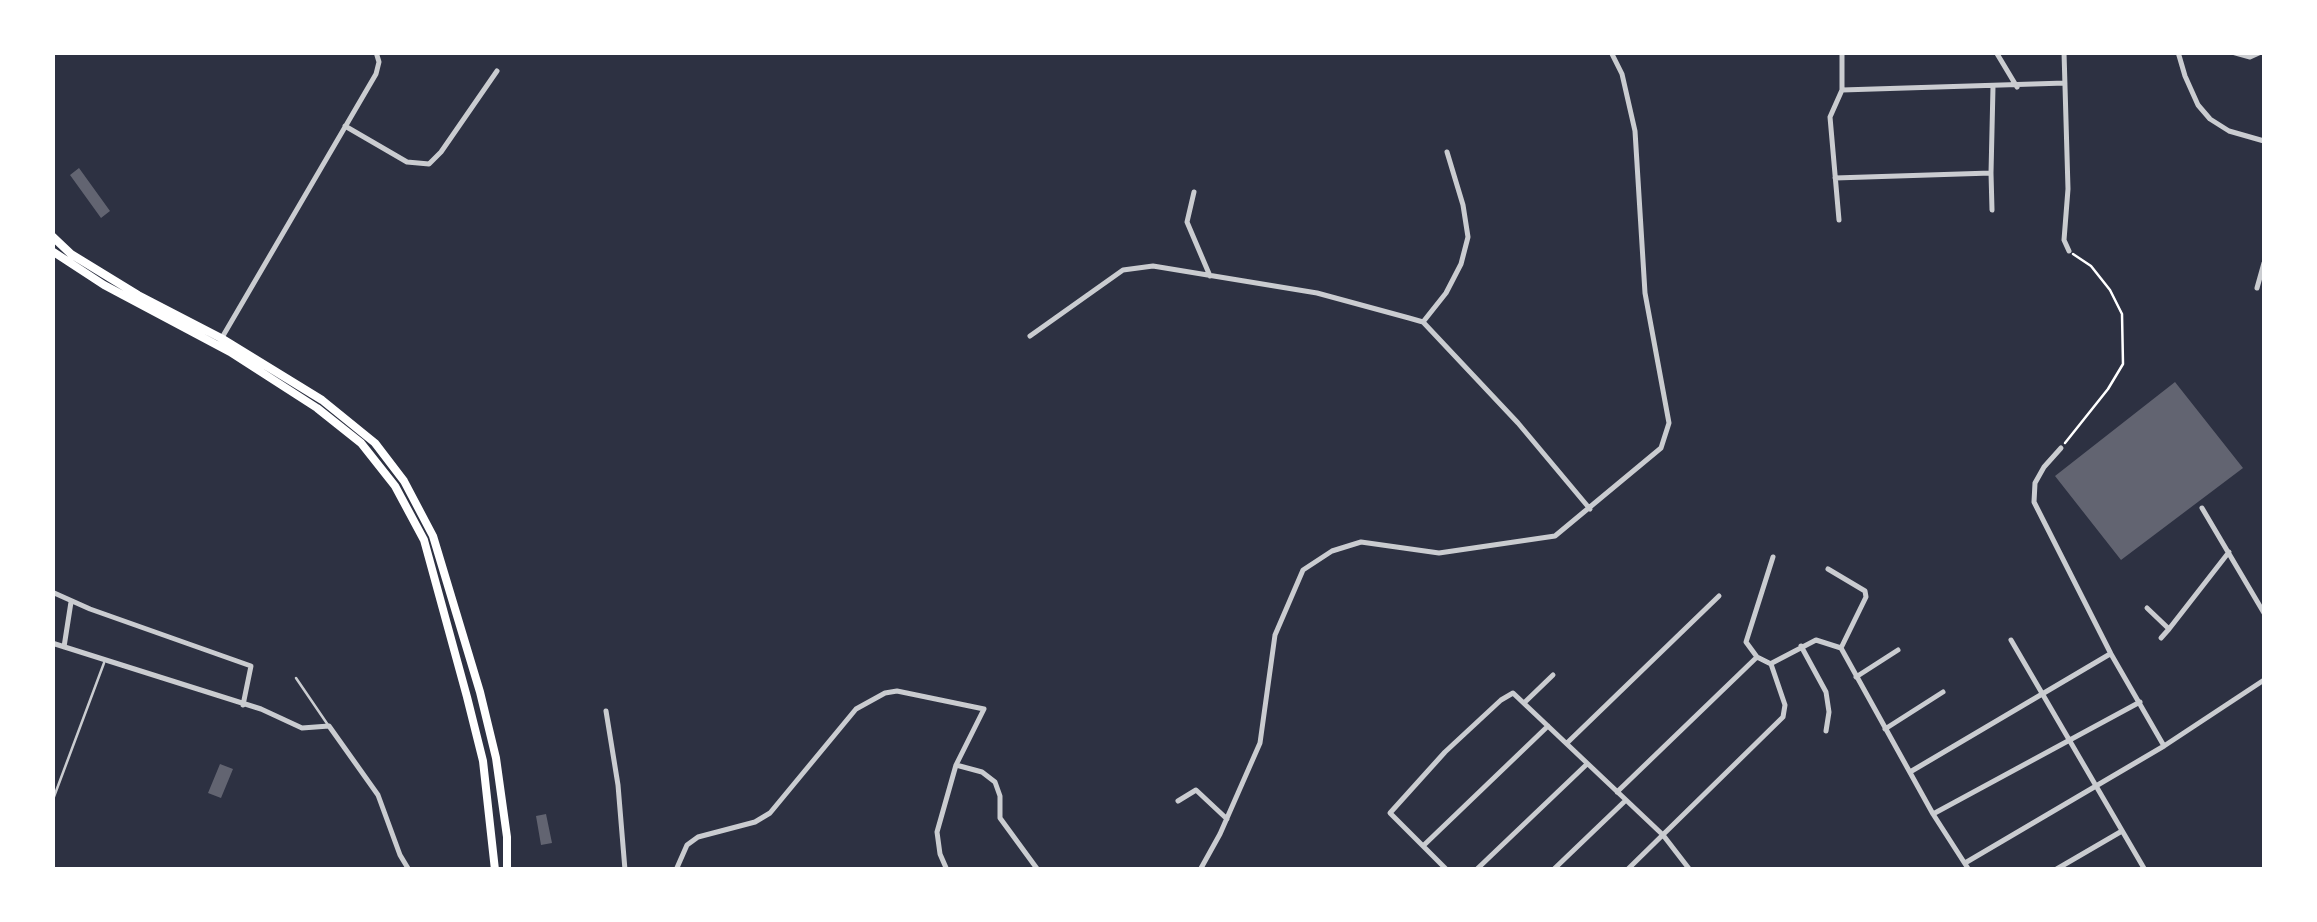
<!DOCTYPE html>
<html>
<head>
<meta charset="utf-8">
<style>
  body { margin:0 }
  #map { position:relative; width:2317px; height:922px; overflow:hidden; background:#2d3142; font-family:Manrope,sans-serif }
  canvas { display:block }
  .frame { position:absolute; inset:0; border:55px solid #fff; pointer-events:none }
</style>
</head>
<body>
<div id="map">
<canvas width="2317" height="922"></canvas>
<div class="frame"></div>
</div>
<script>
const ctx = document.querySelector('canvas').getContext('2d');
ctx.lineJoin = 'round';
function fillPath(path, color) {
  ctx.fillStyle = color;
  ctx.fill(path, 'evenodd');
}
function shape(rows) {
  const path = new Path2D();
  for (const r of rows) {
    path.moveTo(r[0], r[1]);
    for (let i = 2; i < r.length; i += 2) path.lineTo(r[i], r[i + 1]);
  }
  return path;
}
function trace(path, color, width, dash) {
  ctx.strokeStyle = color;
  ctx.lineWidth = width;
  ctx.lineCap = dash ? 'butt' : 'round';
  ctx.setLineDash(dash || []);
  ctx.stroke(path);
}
const building = shape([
  [79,168,110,211,101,218,70,175],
  [2175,382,2243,468,2121,560,2055,476],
  [220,764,233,769,221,798,208,793],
  [546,814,552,843,541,845,536,816]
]);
const path = shape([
  [2065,443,2108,389,2123,364,2122,314,2110,290,2091,266,2073,254]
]);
const service = shape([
  [296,678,328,725],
  [52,802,104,663]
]);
const minor = shape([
  [1996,52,2017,87],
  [2064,52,2068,189,2064,240,2069,251],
  [2178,52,2185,76,2198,105,2210,119,2229,131,2264,141],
  [2232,52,2250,57,2261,52],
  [1842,90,2065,83],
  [345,126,407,162,429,164,441,152,497,71],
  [1991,173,1992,210],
  [1835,178,1991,173,1993,87],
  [1194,192,1187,222,1210,276],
  [1839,220,1830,117,1842,90,1842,52],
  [2257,288,2264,263],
  [1423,322,1446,293,1461,264,1468,237,1463,205,1447,152],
  [1030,336,1123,270,1153,266,1317,293,1409,318,1423,322,1518,423,1590,509],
  [220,341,376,74,379,62,376,52],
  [2061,448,2044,467,2035,483,2034,502,2111,654,2164,746],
  [2202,508,2264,613],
  [1828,569,1865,591,1866,597,1841,648,1933,814,1969,870],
  [52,592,90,609,251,666,243,705],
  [2147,608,2169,629,2229,552],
  [2161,638,2169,629],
  [2011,640,2145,870],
  [52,643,261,709,302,728,329,726,378,795,400,855,409,870],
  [1801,646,1826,692,1829,712,1826,731],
  [64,647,71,602],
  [1757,657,1746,642,1773,557],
  [1772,663,1816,640,1841,648],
  [1856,677,1898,650],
  [1525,702,1553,675],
  [606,711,618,785,625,870],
  [1885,729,1943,692],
  [1567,743,1719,596],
  [1910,772,2110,654],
  [1617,792,1757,657,1771,664,1785,705,1783,717,1627,870],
  [1178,801,1196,790,1227,819],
  [1933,814,2140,702],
  [1423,846,1548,726],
  [1965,863,2164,746,2264,680],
  [676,870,687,845,698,837,755,822,770,813,856,709,885,693,897,691,984,709,956,765],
  [947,870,940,854,937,832,956,765,982,772,995,782,1000,796,1000,818,1038,870],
  [1200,870,1220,834,1260,743,1275,635,1303,570,1332,551,1361,542,1439,553,1555,536,1661,448,1669,423,1645,293,1635,131,1622,74,1611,52],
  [1447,870,1390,813,1445,752,1501,700,1513,693,1663,835,1690,870],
  [1476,870,1586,765],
  [1553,870,1625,801],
  [2055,870,2122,831]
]);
const trunk = shape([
  [52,236,71,254,138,295,221,338,322,400,375,443,404,481,433,536,480,692,496,758,507,837,507,870],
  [52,251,104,285,230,352,317,408,361,443,395,486,424,540,467,697,483,761,495,870]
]);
fillPath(building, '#626471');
trace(path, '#fff', 2.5);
trace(service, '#caccd0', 2.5);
trace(minor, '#caccd0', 5);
trace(trunk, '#fff', 8);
</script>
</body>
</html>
